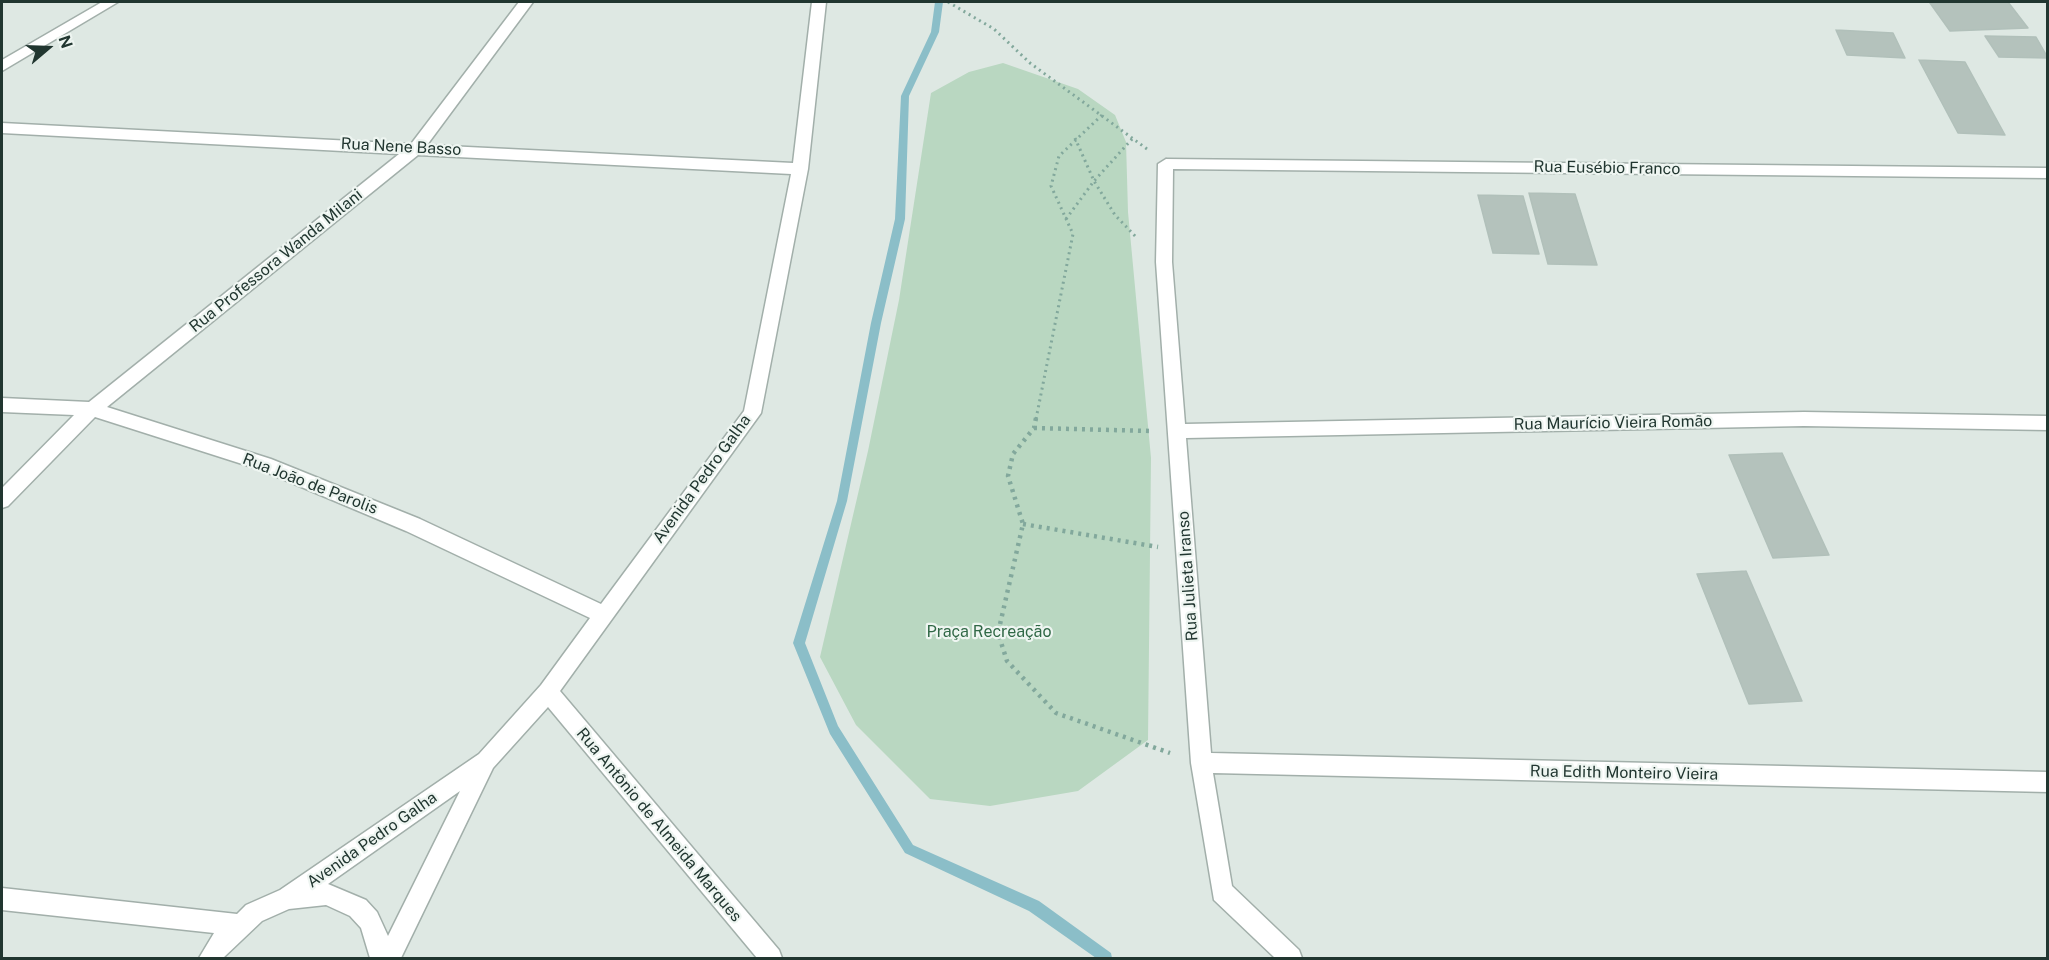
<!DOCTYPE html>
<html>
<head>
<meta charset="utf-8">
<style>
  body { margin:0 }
  #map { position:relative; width:2049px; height:960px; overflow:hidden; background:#dee8e3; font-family:"Public Sans",sans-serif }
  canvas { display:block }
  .frame { position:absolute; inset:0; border:3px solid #213630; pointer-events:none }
  .north { position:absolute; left:18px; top:18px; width:60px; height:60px; -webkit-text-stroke:4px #eef5f1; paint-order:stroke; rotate:71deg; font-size:16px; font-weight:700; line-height:24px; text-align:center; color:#213630 }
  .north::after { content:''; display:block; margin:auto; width:21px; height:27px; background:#213630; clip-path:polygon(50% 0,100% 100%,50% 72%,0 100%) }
</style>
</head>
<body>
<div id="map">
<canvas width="2049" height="960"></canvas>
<div class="frame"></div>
<div class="north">N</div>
</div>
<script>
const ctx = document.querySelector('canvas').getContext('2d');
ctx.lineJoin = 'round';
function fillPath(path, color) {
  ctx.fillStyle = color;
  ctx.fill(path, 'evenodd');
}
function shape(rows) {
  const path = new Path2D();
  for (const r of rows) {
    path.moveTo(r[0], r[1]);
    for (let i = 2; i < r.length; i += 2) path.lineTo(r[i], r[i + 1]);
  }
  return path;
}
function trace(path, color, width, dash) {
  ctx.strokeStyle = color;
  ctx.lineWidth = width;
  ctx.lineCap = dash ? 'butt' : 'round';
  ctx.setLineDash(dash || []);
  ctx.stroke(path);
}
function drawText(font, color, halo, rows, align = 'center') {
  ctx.font = font + ' "Public Sans",sans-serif';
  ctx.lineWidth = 4.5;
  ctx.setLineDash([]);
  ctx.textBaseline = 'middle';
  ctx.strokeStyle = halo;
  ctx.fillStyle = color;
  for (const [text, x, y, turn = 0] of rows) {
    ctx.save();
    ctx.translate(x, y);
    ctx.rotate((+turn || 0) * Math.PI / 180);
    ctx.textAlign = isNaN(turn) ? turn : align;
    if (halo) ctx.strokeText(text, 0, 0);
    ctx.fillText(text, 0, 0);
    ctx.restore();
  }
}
const green = shape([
  [1003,63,1078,89,1115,115,1126,142,1128,212,1151,458,1148,740,1078,791,990,806,930,799,856,725,820,657,868,451,899,300,931,93,969,72]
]);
const stream = shape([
  [935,2,943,2,939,32,909,96,905,219,881,323,847,501,805,643,838,726,913,845,1039,901,1111,953,1112,958,1096,958,1029,911,905,853,830,734,793,643,837,501,871,323,895,219,901,96,931,32,935,2]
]);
const building = shape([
  [2008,2,2028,28,1950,31,1930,3,2008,2],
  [1836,30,1893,33,1905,58,1847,55,1836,30],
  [1985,36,2036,37,2048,58,1999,57,1985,36],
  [1919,60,1965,62,2005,135,1958,133,1919,60],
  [1529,193,1575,194,1597,265,1548,264,1529,193],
  [1478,195,1523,196,1539,254,1493,253,1478,195],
  [1782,453,1829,555,1773,558,1729,455,1782,453],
  [1746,571,1802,701,1749,704,1697,574,1746,571]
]);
const pathFar1 = shape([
  [948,2,994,29,1030,63,1147,149],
  [1075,138,1094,181,1115,215,1137,238],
  [1066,219,1094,181,1133,138],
  [1036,419,1073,234,1051,186,1059,156,1102,115]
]);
const path = shape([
  [1036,418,1034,428,1013,454,1008,476,1023,524,998,633,1007,661,1056,713,1170,753],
  [1034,428,1151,431],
  [1023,524,1158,547]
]);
const minor = shape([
  [102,2,118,2,2,71,2,60,102,2],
  [519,2,533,2,427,145,793,163,812,2,826,2,808,169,761,413,560,691,779,950,782,958,757,958,548,707,493,768,401,958,370,958,361,928,350,916,326,905,289,909,262,921,223,958,199,958,214,933,2,910,2,888,237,914,246,905,280,890,479,754,541,685,590,618,406,531,261,470,95,417,8,506,2,508,2,488,74,415,2,412,2,398,89,402,399,154,2,133,2,123,411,144,519,2],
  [418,155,791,174,744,411,601,604,420,519,271,459,107,407,418,155],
  [460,791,388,936,377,912,366,900,328,884,460,791],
  [1166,159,2048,168,2048,178,1173,169,1172,262,1185,424,1804,412,2048,416,2048,430,1804,426,1186,438,1211,753,2048,772,2048,792,1213,773,1232,886,1299,950,1302,958,1275,958,1214,900,1191,763,1156,262,1158,164,1166,159]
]);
const streetNames = [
  ["Rua Nene Basso",401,147,3],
  ["Rua Eusébio Franco",1607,168,1],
  ["Rua Professora Wanda Milani",276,261,-39],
  ["Rua Maurício Vieira Romão",1613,423,-1],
  ["Avenida Pedro Galha",702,479,-54],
  ["Rua João de Parolis",310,484,21],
  ["Rua Julieta Iranso",1188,576,-94],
  ["Rua Edith Monteiro Vieira",1624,773,1],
  ["Rua Antônio de Almeida Marques",659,825,50],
  ["Avenida Pedro Galha",372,840,-35]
];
const parkNames = [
  ["Praça Recreação",989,632]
];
fillPath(green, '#b9d7c1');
fillPath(stream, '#8bbec8');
fillPath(building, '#b4c2bc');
trace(building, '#b1c0ba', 1.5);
trace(minor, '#a2afaa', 3);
trace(pathFar1, '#82a89c', 3, [2, 4]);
trace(path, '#82a89c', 4.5, [3, 5]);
fillPath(minor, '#fff');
drawText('16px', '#213630', '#eef5f1', streetNames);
drawText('16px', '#306846', '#eef5f1', parkNames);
</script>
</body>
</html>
